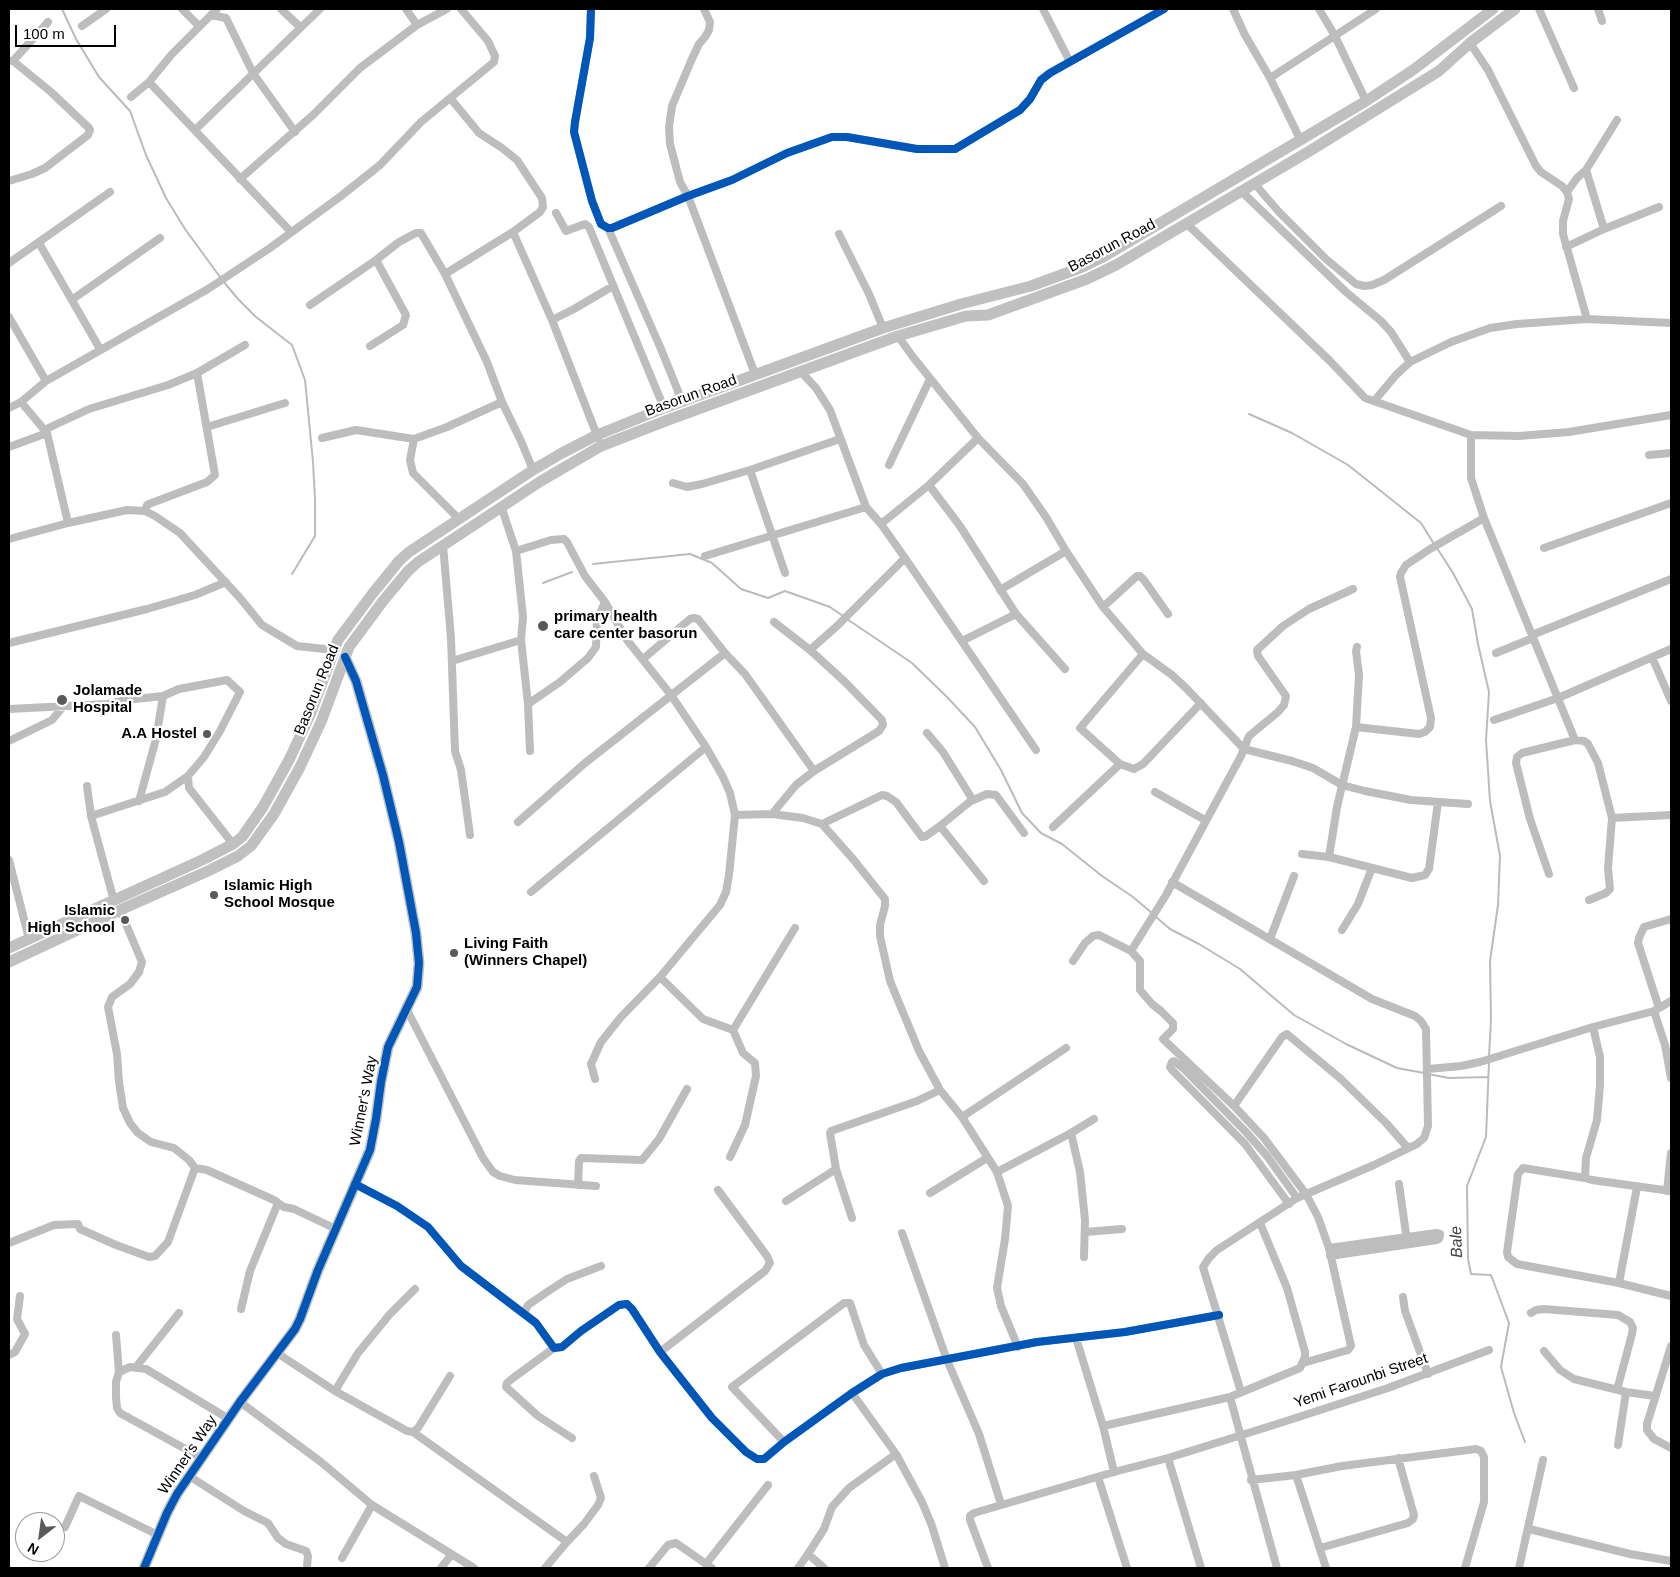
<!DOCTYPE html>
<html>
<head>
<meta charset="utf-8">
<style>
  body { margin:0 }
  #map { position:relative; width:1680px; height:1577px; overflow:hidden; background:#fff; font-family:Helvetica,sans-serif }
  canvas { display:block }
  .frame { position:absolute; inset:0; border:10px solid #000; pointer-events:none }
  .north { position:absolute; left:15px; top:1512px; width:50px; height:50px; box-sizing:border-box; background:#fff; border:1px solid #999; border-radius:50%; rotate:210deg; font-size:14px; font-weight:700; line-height:20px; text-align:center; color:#000 }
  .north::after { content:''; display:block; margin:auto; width:18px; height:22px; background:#595959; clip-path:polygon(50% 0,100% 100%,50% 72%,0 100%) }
  .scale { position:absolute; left:15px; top:25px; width:101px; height:22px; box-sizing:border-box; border:2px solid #000; border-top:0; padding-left:6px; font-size:15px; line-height:18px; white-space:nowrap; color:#000; -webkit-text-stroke:4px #fff; paint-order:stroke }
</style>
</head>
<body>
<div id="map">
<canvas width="1680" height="1577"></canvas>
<div class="frame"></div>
<div class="north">N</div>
<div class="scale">100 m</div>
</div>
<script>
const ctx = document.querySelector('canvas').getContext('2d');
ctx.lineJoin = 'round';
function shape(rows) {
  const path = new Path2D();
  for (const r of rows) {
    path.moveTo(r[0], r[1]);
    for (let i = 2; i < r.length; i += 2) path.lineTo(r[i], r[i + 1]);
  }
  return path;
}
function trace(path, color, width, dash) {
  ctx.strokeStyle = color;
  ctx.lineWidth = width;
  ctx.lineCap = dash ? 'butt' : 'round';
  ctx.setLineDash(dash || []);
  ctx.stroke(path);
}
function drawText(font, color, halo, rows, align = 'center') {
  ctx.font = font + ' Helvetica,sans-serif';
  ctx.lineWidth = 4.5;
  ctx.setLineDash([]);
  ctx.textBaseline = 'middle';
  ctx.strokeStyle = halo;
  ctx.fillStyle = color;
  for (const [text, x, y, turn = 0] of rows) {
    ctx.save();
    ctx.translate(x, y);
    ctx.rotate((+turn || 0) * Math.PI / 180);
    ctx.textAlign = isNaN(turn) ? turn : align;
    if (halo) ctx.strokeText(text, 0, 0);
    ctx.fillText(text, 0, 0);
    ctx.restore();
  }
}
const stream = shape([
  [62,9,76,39,99,77,130,111,146,155,166,198,185,229,220,277],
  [223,281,238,299,256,317,292,345,305,380,313,462,315,499,315,536,292,574],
  [1249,414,1292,433,1348,465,1421,523,1434,544],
  [1437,548,1453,573,1472,609,1478,644,1489,692,1486,740,1490,801,1500,856,1498,905,1490,961,1491,1019,1489,1057],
  [593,564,690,554,712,563,741,589,768,598,785,591,830,607,843,616],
  [543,583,572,572],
  [847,619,912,663,947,697,975,727,1001,770,1022,813,1041,833,1062,844,1102,876,1133,897,1153,914],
  [1156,917,1170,929,1199,944,1240,969,1294,1015,1346,1044,1397,1068,1424,1073],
  [1489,1062,1486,1137,1467,1186,1468,1259,1471,1274,1491,1275,1509,1323,1501,1367,1514,1413,1525,1442],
  [1428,1074,1449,1078,1488,1077]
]);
const street = shape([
  [182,9,199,26],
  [281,9,300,27],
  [406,9,417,25],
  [591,9,590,38,575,122,574,132,592,201,601,224,608,228,612,228,688,196,732,180,787,153,832,137,847,137,917,149,955,149,1020,110,1030,99,1041,80,1050,73,1164,9],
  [704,9,710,22,709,30,705,37,699,44,691,61,672,106,669,127,670,144,680,182,688,196,755,374],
  [1043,9,1070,62],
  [1233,9,1245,35,1270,78,1301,141],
  [1319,9,1335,36,1366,101],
  [1539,9,1574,88],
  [1598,9,1602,21],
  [211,15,226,18,253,73,295,132],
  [82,26,106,9],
  [1470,43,1488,70,1536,166,1541,172,1562,186,1567,192,1569,199,1563,221,1563,234,1587,319],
  [9,61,13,61,18,65,51,92,89,128,90,130,88,135,45,168,32,174,9,181],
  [13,61,48,22],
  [1270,78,1376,9],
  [149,82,291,232],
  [131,97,149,82,172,54,217,9],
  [195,130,320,9],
  [1586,170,1604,229],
  [240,179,313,115,360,68,417,25,447,9],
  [1254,183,1279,212,1326,259,1356,284,1364,286,1372,285,1384,280,1501,206],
  [1241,191,1346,292,1381,321,1391,332,1410,362],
  [1567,192,1577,178,1586,170,1617,120],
  [556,213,566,231,585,224,589,227,664,408],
  [1186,223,1330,361,1365,398,1471,435,1519,436,1569,432,1671,415],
  [608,228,661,349,682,401],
  [513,232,552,320,598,438],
  [839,234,869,294,883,328],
  [39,243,100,349],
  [1566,247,1604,229,1659,207],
  [9,263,110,192],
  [445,274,513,232,540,212,543,207,542,198,517,160,502,148,479,133,451,99],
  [73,299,160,238],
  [310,305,376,260,399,242,416,233,421,233,445,274,487,362,502,402,521,441,533,470],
  [9,317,46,381],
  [552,320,574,309,613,286],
  [898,336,913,357,978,438,1023,484,1046,517,1066,551,1103,607,1143,654,1172,675,1186,688,1244,749,1292,761,1313,768,1342,785,1365,791,1411,800,1468,804],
  [370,346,403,325,406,315,376,260],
  [800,371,816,388,830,410,866,507,881,524,905,558,1036,750],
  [1375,400,1396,375,1410,362,1451,342,1490,328,1517,324,1587,319,1671,323],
  [21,402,47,433,68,523],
  [9,408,21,402,46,381,208,289,270,248,341,196,380,165,421,122,494,62,495,56,488,41,461,9],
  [207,427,285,403],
  [44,430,89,409,168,385,197,373,245,345],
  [1471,435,1471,478,1484,518,1575,740,1584,741,1588,744,1598,763,1612,818,1608,868,1610,889,1606,893,1589,900],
  [322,438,356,430,414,439,447,427,502,402],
  [414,439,410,460,413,473,459,519],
  [9,447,47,433],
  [1649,455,1671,453],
  [889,465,930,379],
  [750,470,785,573],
  [673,483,687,487,702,484,750,470,840,439],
  [929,485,960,526,1016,614,1065,669],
  [501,506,516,551,523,617,521,640,528,704,530,751],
  [145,511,147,505,149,504,207,482,215,475,197,373],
  [881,524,929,485,978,438],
  [9,539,68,523,127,510,145,511,155,516,180,533,240,598,262,625,297,646,334,650],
  [443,545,451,638,455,751,461,770,470,835],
  [1544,548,1671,503],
  [516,551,551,540,564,539,567,542,585,576,605,602,627,640,671,695,706,747,723,777,730,793,735,815,729,875,726,892,720,905,660,977,621,1017,601,1042,591,1064,595,1079],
  [705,556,866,507],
  [1000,590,1066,551],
  [1103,607,1137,576,1140,576,1144,580,1168,614],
  [1532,635,1671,579],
  [962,641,1016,614],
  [9,643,147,609,195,595,226,582],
  [1357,647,1356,651,1359,675,1356,727,1337,807,1329,857,1412,878,1425,875,1429,869,1438,802],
  [810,650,837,626,905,558],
  [1496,653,1533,638],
  [1652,657,1671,701],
  [643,659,690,619,694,618,698,619,725,653,745,674,814,771],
  [452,661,521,640],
  [528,704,560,682,588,658,596,647,597,620,605,602],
  [9,709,107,704,126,700,163,696,179,689,227,680,240,692,220,731,204,757,188,776,165,792,91,816],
  [1494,720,1558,698,1671,649],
  [1356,727,1419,734,1425,732,1430,727,1431,718,1400,577,1401,573,1406,565,1430,549,1484,518],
  [9,741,52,720,63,707],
  [1120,764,1080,728,1143,654],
  [188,776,189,788,233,844],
  [87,786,91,816,114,901],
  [1155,792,1205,820],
  [139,801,156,739,163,696],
  [971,801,987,794,996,795,1024,833],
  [772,814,796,785,814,771,879,731,883,725,882,720,844,681,810,650,774,622],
  [735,815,772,814,803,818,822,824,853,859,885,899,885,906,880,925,880,936,890,981,919,1051,940,1090,962,1117,997,1172,1008,1206,1005,1239,997,1288,1001,1306,1018,1347],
  [1612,818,1671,815],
  [518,822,585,763,725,653],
  [822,824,882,795,887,796,896,802,922,837,926,836,940,826,967,804,971,801,971,797,943,752,927,733],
  [940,826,984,881],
  [1053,827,1120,764,1134,769,1143,764,1201,703],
  [1302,854,1329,857],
  [9,860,29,939],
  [1549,874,1530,819,1516,763,1517,757,1522,753,1575,740],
  [1172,882,1372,999,1415,1016,1421,1021,1426,1029,1428,1126,1424,1138,1417,1144,1374,1165,1297,1198,1217,1250,1209,1258,1203,1267,1241,1392],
  [531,892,706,747],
  [120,910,142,962,139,972,130,984,112,997,108,1007,117,1054,119,1082,123,1108,130,1123,138,1133,151,1142,174,1148,189,1160,195,1168],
  [1342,930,1358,904,1372,868],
  [1270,939,1294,876],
  [1131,951,1166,895,1241,756,1249,736,1278,712,1284,705,1286,696,1258,656,1257,650,1283,626,1309,609,1353,589],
  [1073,961,1085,943,1093,936,1099,935,1131,951,1140,961,1140,990,1152,1004,1161,1011,1173,1023,1173,1029,1163,1039,1234,1106,1264,1138,1306,1194,1318,1217,1329,1248,1351,1346,1348,1350,1303,1363],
  [660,977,703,1019,733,1030,743,1053,755,1063,756,1076,745,1125,730,1157],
  [1659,1008,1638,943,1639,938,1644,927,1671,919],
  [407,1010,483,1158,493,1172,500,1176,515,1180,596,1186],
  [1654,1011,1665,1045,1671,1078],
  [733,1030,795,928],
  [1428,1069,1461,1066,1480,1062,1593,1027,1654,1011,1671,1001],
  [1234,1106,1282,1037,1287,1034,1341,1079,1387,1124,1408,1148],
  [962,1117,1066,1048],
  [1071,1133,1080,1172,1085,1220,1084,1257],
  [997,1172,1071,1133,1094,1119],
  [1585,1178,1586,1158,1597,1120,1600,1085,1600,1057,1593,1027],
  [355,1184,397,1206,428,1227,461,1266,536,1323,554,1348,562,1347,581,1331,619,1305,627,1304,632,1309,660,1352,678,1375,712,1418,746,1452,757,1459,764,1459,784,1442,852,1393,882,1374,901,1368,1037,1342,1125,1332,1219,1315],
  [1399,1184,1407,1241],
  [578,1185,579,1161,581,1158,642,1160,659,1139,687,1089],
  [1667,1191,1671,1153],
  [1671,1191,1592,1180,1585,1178,1523,1168,1518,1174,1507,1252,1508,1257,1517,1264,1619,1283,1671,1296],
  [930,1193,987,1158],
  [786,1201,836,1169],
  [1289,1204,1245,1144,1172,1070,1170,1067,1172,1062,1174,1061,1184,1069,1246,1132,1267,1156,1297,1198],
  [852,1218,836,1169,830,1133,831,1131,917,1101,940,1090],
  [1085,1232,1122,1229],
  [902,1233,947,1360,979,1434,1001,1504],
  [9,1243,54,1225,78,1224,80,1229,116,1245,149,1257,155,1256,168,1242,195,1168,207,1170,274,1200,284,1207,294,1209,336,1229],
  [1329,1248,1436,1233,1440,1234,1440,1236,1439,1239,1437,1240,1330,1256],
  [1619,1283,1637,1187],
  [1403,1297,1405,1311,1428,1374],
  [241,1309,250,1271,278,1203],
  [524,1313,528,1305,550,1290,567,1279,601,1266],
  [1531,1313,1536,1310,1544,1309,1569,1311,1618,1315,1630,1322,1633,1328,1632,1334,1617,1390],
  [116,1335,119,1372,116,1382,116,1397,117,1408,120,1413,202,1458],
  [1076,1338,1103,1426,1114,1472],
  [1671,1346,1647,1424,1647,1430,1654,1439,1671,1448],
  [554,1348,513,1378,507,1383,506,1387,538,1416,572,1438],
  [1544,1351,1560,1370,1574,1379,1626,1392,1655,1396],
  [660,1352,765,1271,770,1263,767,1256,718,1190],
  [277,1353,335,1391,407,1431,413,1432,418,1428,450,1376],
  [9,1355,15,1352,25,1334,17,1319,20,1296],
  [136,1367,179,1313],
  [119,1372,130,1367,146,1369,229,1419],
  [335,1391,358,1353,390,1314,415,1289],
  [852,1393,896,1454,922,1502,932,1526,945,1568],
  [1230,1397,1277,1568],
  [240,1402,321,1462,372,1505,474,1568],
  [1103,1426,1230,1397,1300,1368,1305,1357,1305,1352,1287,1288,1260,1223],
  [413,1432,567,1542],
  [784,1442,732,1387,844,1303,850,1303,864,1345,882,1374],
  [1618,1445,1626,1392],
  [1168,1458,1201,1568],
  [1296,1475,1326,1568],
  [189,1476,244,1511,268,1523,278,1538,286,1544,306,1551,308,1556,307,1567],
  [1098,1477,1127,1568],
  [1251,1480,1296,1475,1342,1466,1476,1449,1481,1451,1484,1457,1484,1502,1465,1568],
  [65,1527,79,1496,158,1535],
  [1529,1529,1630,1554,1671,1561],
  [1320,1548,1408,1523,1413,1519,1414,1515,1398,1458],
  [808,1554,824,1568],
  [342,1558,372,1505],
  [706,1564,768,1485],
  [441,1568,451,1555],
  [545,1568,567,1542,584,1524,598,1505,601,1498,594,1476],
  [649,1568,668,1545,676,1543,712,1568],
  [798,1568,808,1554,824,1529,832,1507,849,1488,896,1454],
  [988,1568,970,1520,970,1516,974,1513,1114,1472,1168,1458,1277,1424,1388,1388,1489,1350],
  [1519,1568,1543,1460]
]);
const secondary = shape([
  [9,948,202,860,233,844,242,837,263,807,289,760,310,715,338,640,373,593,399,561,409,552,533,470,562,453,597,435,664,408,883,328,961,304,1031,286,1080,268,1103,257,1366,101,1413,70,1493,9],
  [9,962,120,910,208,871,238,856,251,846,274,814,300,767,321,722,349,647,383,601,408,571,418,562,541,481,601,446,668,420,898,336,966,316,988,315,1087,279,1116,265,1308,152,1439,71,1470,43,1515,9],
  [144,1568,167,1513,177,1494,240,1402,295,1329,300,1319,318,1270,370,1150,376,1119,381,1082,388,1047,417,987,419,963,416,933,399,842,383,775,356,681,345,657]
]);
const cycleway = shape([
  [591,9,590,38,575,122,574,132,592,201,601,224,608,228,612,228,688,196,732,180,787,153,832,137,847,137,917,149,955,149,1020,110,1030,99,1041,80,1050,73,1164,9],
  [355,1184,397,1206,428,1227,461,1266,536,1323,554,1348,562,1347,581,1331,619,1305,627,1304,632,1309,660,1352,678,1375,712,1418,746,1452,757,1459,764,1459,784,1442,852,1393,882,1374,901,1368,1037,1342,1125,1332,1219,1315],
  [144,1568,167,1513,177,1494,240,1402,295,1329,300,1319,318,1270,370,1150,376,1119,381,1082,388,1047,417,987,419,963,416,933,399,842,383,775,356,681,345,657]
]);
const markers = [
  [543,626,6,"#595959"],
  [62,700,6,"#595959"],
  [207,734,5,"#595959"],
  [214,895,5,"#595959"],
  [125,920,5,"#595959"],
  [454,953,5,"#595959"]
];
const streetNames = [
  ["Basorun Road",1112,246,-28],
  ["Basorun Road",691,396,-20],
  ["Basorun Road",317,690,-68],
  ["Winner's Way",364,1101,-79],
  ["Yemi Farounbi Street",1361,1381,-19],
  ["Winner's Way",188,1455,-56]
];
const poiNames = [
  ["primary health",554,617],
  ["care center basorun",554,634],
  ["Jolamade",73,691],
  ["Hospital",73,708],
  ["A.A Hostel",197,734,"right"],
  ["Islamic High",224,886],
  ["School Mosque",224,903],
  ["Islamic",115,911,"right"],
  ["High School",115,928,"right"],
  ["Living Faith",464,944],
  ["(Winners Chapel)",464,961]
];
const waterNames = [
  ["Bale",1457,1242,-92]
];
trace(stream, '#bbb', 2);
trace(street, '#bdbdbd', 8);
trace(secondary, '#c0c0c0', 11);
trace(cycleway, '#0057b8', 8);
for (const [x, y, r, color] of markers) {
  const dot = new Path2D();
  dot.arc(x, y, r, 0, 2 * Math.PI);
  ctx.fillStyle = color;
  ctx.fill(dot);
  trace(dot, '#fff', 2);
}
drawText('15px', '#000', '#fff', streetNames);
drawText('bold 15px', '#000', '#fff', poiNames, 'left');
drawText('italic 16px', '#3f3f3f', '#fff', waterNames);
</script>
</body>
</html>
